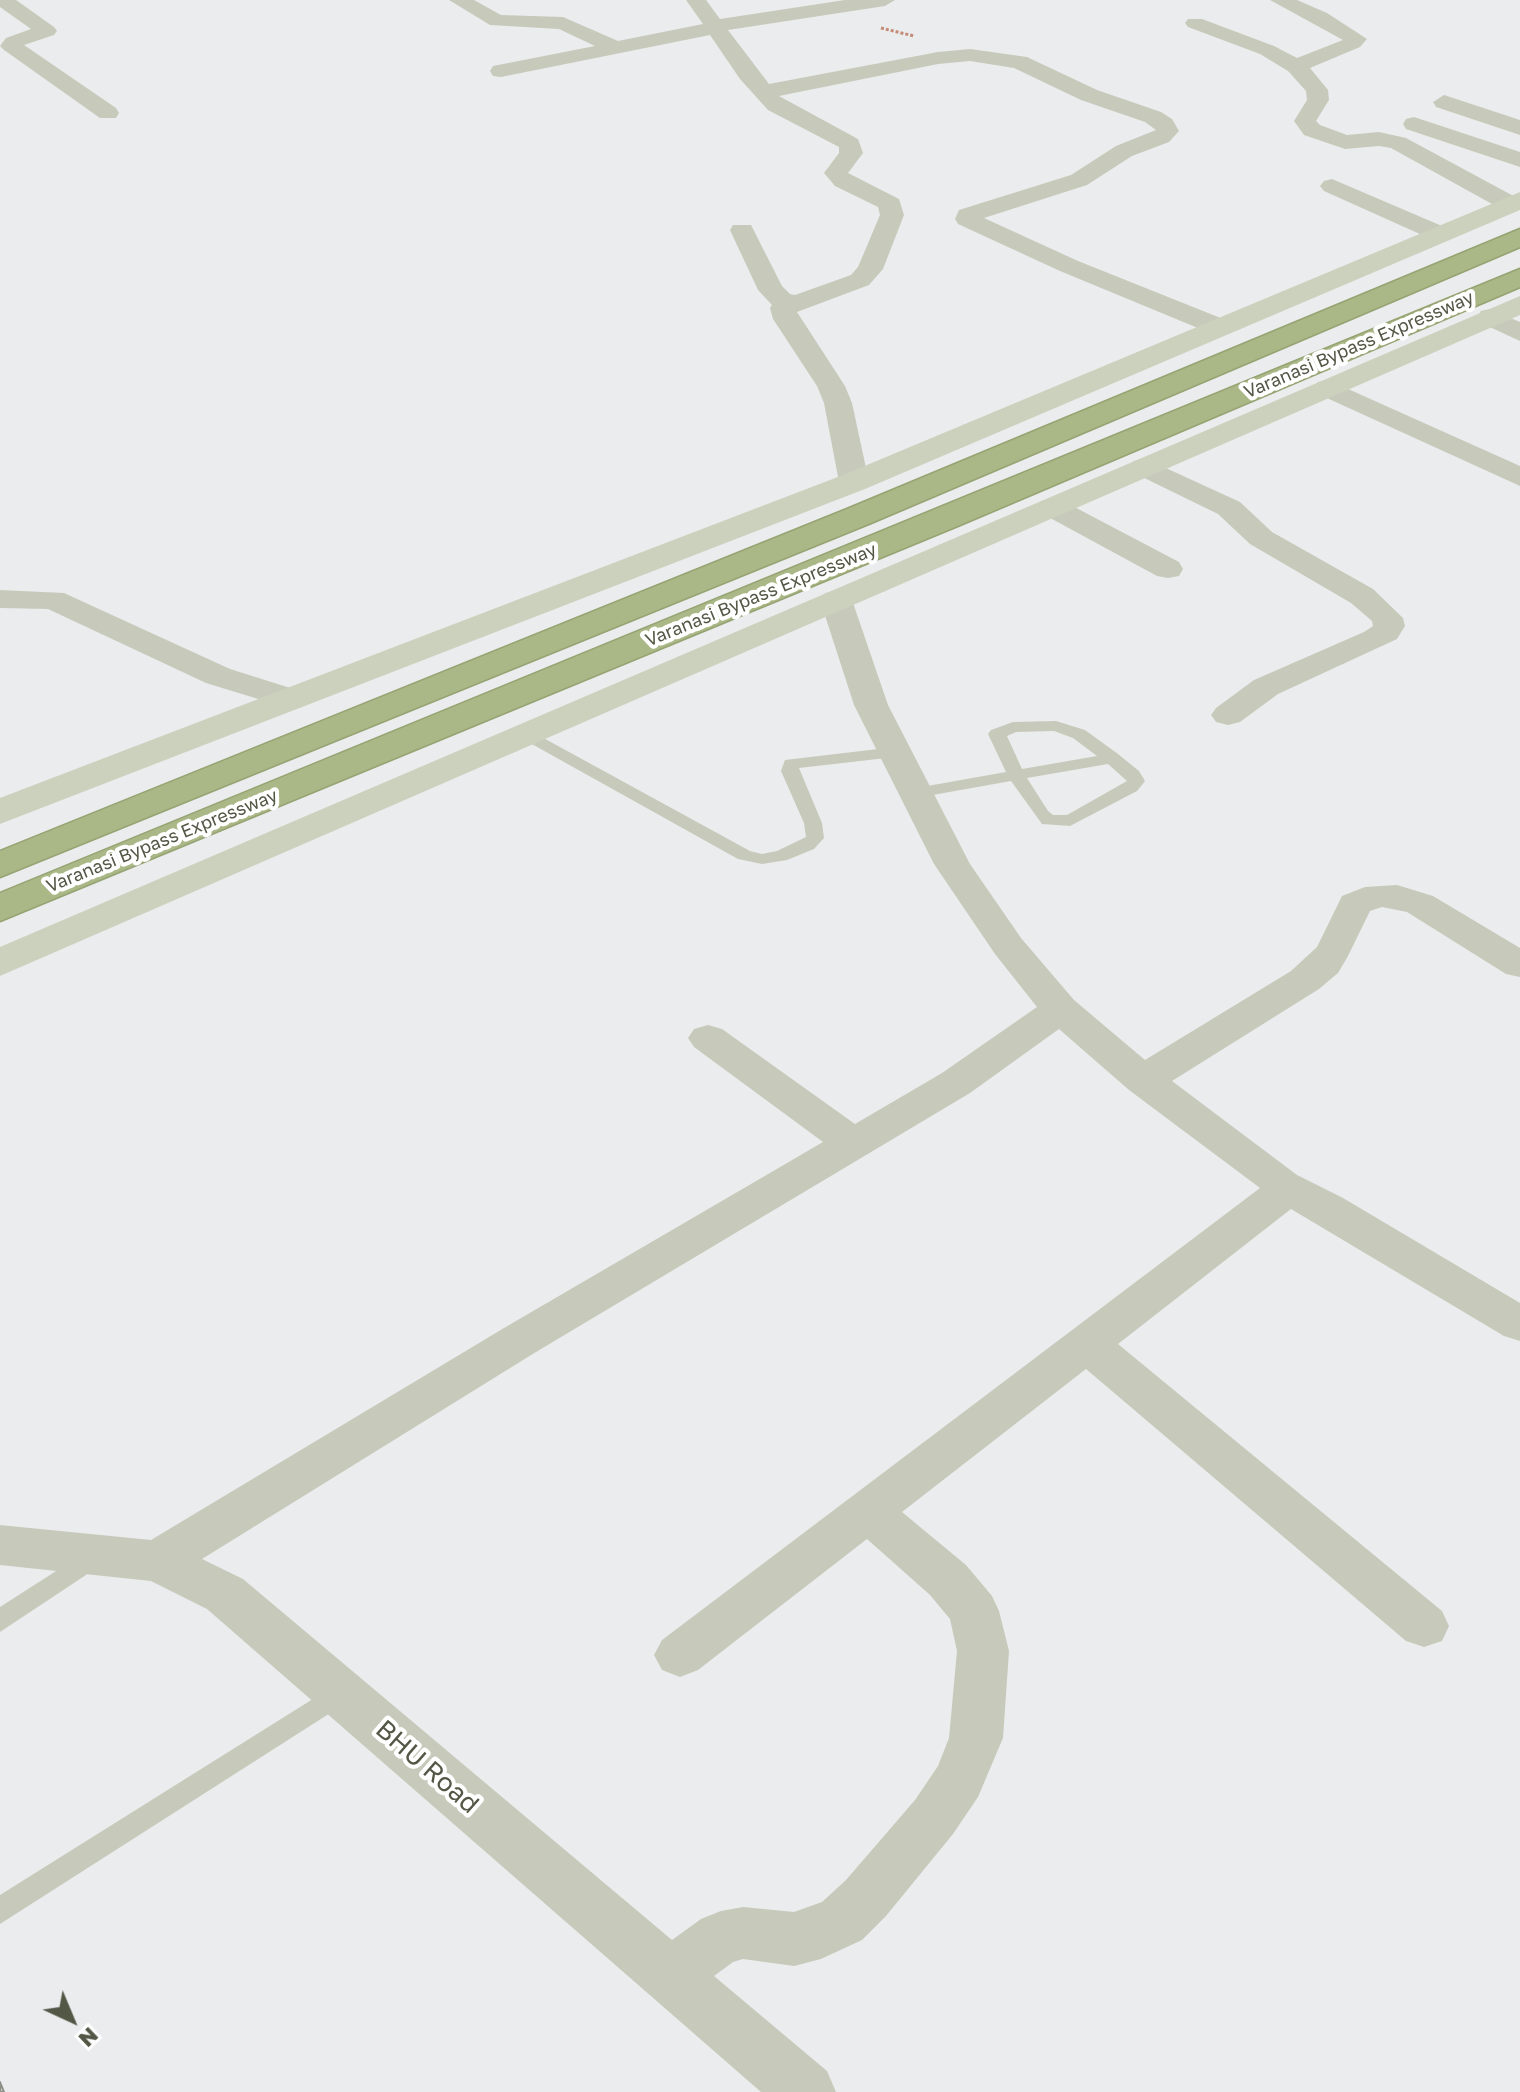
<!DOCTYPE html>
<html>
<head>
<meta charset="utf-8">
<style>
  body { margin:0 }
  #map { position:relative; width:1520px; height:2092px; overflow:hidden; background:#ebecee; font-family:"Golos Text",sans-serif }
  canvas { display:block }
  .north { position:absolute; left:32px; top:1980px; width:80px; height:80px; -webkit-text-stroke:6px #fff; paint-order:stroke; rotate:136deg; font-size:22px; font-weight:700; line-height:32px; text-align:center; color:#535745 }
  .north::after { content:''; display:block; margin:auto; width:28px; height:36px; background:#535745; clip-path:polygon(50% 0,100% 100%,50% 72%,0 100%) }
</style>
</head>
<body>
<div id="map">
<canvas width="1520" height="2092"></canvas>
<div class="north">N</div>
</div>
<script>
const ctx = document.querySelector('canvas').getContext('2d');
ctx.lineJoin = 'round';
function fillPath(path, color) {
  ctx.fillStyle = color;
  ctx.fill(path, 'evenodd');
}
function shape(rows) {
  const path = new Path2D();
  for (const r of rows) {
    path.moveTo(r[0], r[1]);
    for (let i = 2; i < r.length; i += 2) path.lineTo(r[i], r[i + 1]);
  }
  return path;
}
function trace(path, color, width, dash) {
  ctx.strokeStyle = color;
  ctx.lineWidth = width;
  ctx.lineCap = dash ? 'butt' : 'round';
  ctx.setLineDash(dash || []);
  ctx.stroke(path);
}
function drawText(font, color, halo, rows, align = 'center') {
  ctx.font = font + ' "Golos Text",sans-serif';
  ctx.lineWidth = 8;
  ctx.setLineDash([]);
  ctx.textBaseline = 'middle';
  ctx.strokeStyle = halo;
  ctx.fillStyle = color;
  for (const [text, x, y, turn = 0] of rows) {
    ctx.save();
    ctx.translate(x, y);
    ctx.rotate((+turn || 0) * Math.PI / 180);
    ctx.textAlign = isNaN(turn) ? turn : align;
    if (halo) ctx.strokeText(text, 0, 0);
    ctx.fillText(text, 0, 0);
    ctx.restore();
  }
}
const building = shape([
  [0,2082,4,2092,0,2092,0,2082]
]);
const path = shape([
  [881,28,914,36]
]);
const lane = shape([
  [1056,721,1085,730,1118,754,1139,771,1145,781,1142,785,1137,791,1070,826,1042,824,1011,781,916,798,907,793,916,788,1006,772,988,734,991,730,1013,722,1056,721],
  [1054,731,1073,738,1097,756,1022,769,1007,736,1016,732,1054,731],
  [1108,764,1127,781,1067,815,1053,815,1048,811,1027,778,1108,764],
  [527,729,750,851,762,854,777,851,806,837,804,823,781,771,785,760,895,747,904,752,895,757,799,768,822,823,824,838,814,849,787,860,762,864,738,859,521,738,518,734,521,730,527,729],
  [92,1548,101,1551,104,1558,101,1565,0,1632,0,1607,92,1548],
  [340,1682,349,1685,353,1693,349,1701,0,1924,0,1895,340,1682]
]);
const street = shape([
  [0,0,16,0,54,27,57,31,54,35,24,45,116,108,119,113,116,118,100,118,4,50,0,46,6,38,31,29,0,7,0,0],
  [449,0,474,0,501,15,563,17,618,41,703,24,686,0,706,0,720,19,845,0,895,0,885,6,728,30,769,84,938,52,970,49,1027,57,1097,90,1161,112,1172,119,1179,131,1169,142,1132,156,1087,185,984,218,1078,261,1228,321,1232,327,1228,333,1210,333,1060,271,958,224,955,219,959,210,1071,175,1116,146,1156,130,1145,122,1081,100,1014,68,970,61,938,64,779,96,858,139,863,153,848,173,899,199,904,215,883,269,869,285,797,312,845,386,852,403,869,482,864,488,854,491,844,488,839,482,824,403,817,386,773,319,770,308,772,305,758,290,730,230,733,225,751,225,782,286,790,294,795,295,851,275,858,267,880,215,878,207,835,186,824,173,839,153,839,147,768,110,740,79,710,35,501,77,493,76,490,71,493,66,595,46,559,29,490,25,449,0],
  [1270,0,1297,0,1327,13,1367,39,1360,47,1310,68,1328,90,1329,100,1316,121,1320,125,1347,135,1379,132,1406,138,1519,199,1519,209,1501,209,1391,148,1379,146,1345,149,1304,135,1294,121,1307,100,1306,91,1288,71,1260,54,1188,27,1185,23,1188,19,1202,19,1274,46,1297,58,1343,40,1270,0],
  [1444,95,1520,120,1520,135,1436,107,1433,102,1444,95],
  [1414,117,1520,152,1520,167,1406,129,1403,124,1406,119,1414,117],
  [1332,179,1449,229,1452,234,1449,239,1440,241,1431,239,1324,191,1320,186,1324,181,1332,179],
  [1490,309,1520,322,1520,341,1481,323,1477,317,1481,311,1490,309],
  [1328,380,1520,466,1520,486,1318,394,1314,388,1318,382,1328,380],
  [1144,458,1240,502,1272,532,1373,589,1403,618,1405,626,1397,639,1278,694,1240,722,1228,725,1216,722,1211,715,1216,708,1254,680,1364,632,1373,626,1372,621,1351,603,1250,544,1218,514,1134,473,1129,467,1134,461,1144,458],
  [1052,498,1063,501,1179,562,1183,569,1179,576,1168,578,1157,576,1041,513,1037,507,1041,501,1052,498],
  [0,590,64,593,230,669,303,692,308,699,303,706,291,709,206,683,48,609,0,608,0,590],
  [836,591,847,593,852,600,888,705,970,864,1021,938,1074,1000,1145,1060,1291,971,1317,947,1342,896,1365,887,1397,885,1433,896,1520,948,1520,977,1506,974,1407,912,1382,907,1370,911,1348,956,1338,973,1319,989,1172,1081,1297,1175,1343,1198,1520,1303,1520,1341,1504,1336,1291,1209,1118,1344,1442,1611,1449,1626,1442,1641,1424,1647,1406,1641,1086,1369,902,1512,966,1565,992,1596,999,1611,1009,1651,1003,1738,978,1797,953,1834,886,1916,862,1940,821,1959,794,1966,743,1959,733,1962,714,1976,827,2071,836,2092,761,2092,207,1609,151,1581,0,1565,0,1525,151,1540,504,1328,823,1142,694,1047,688,1038,694,1029,708,1025,722,1029,855,1124,942,1073,1037,1007,995,954,934,864,854,705,820,600,825,593,836,591],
  [1059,1029,1129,1090,1260,1188,662,1640,654,1655,662,1670,680,1677,698,1670,867,1539,930,1595,950,1619,957,1651,949,1738,938,1766,915,1800,846,1880,822,1902,794,1912,743,1907,721,1911,701,1919,672,1940,243,1579,202,1559,536,1352,970,1093,1059,1029]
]);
const secondary = shape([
  [1520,192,1520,210,865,489,0,824,0,798,843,475,1520,192],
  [1520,296,1520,315,0,976,0,947,1520,296]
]);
const highway = shape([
  [1520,229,1520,247,871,523,0,877,0,851,847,509,1520,229],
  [1520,269,1520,287,960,525,0,921,0,893,1520,269]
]);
const farStreetnames = [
  ["Varanasi Bypass Expressway",1359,345,-23],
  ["Varanasi Bypass Expressway",761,595,-22],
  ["Varanasi Bypass Expressway",162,841,-22]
];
const nearStreetnames = [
  ["BHU Road",427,1767,41]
];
fillPath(building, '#cbcec5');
trace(building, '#8e908a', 2);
trace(highway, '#96a372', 3);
trace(path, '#c48b77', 3, [3, 2]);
fillPath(lane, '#c7cabb');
fillPath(street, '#c7cabb');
fillPath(secondary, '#ccd1bd');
fillPath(highway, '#aab786');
drawText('18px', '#535745', '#fff', farStreetnames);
drawText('26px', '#535745', '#fff', nearStreetnames);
</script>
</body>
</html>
